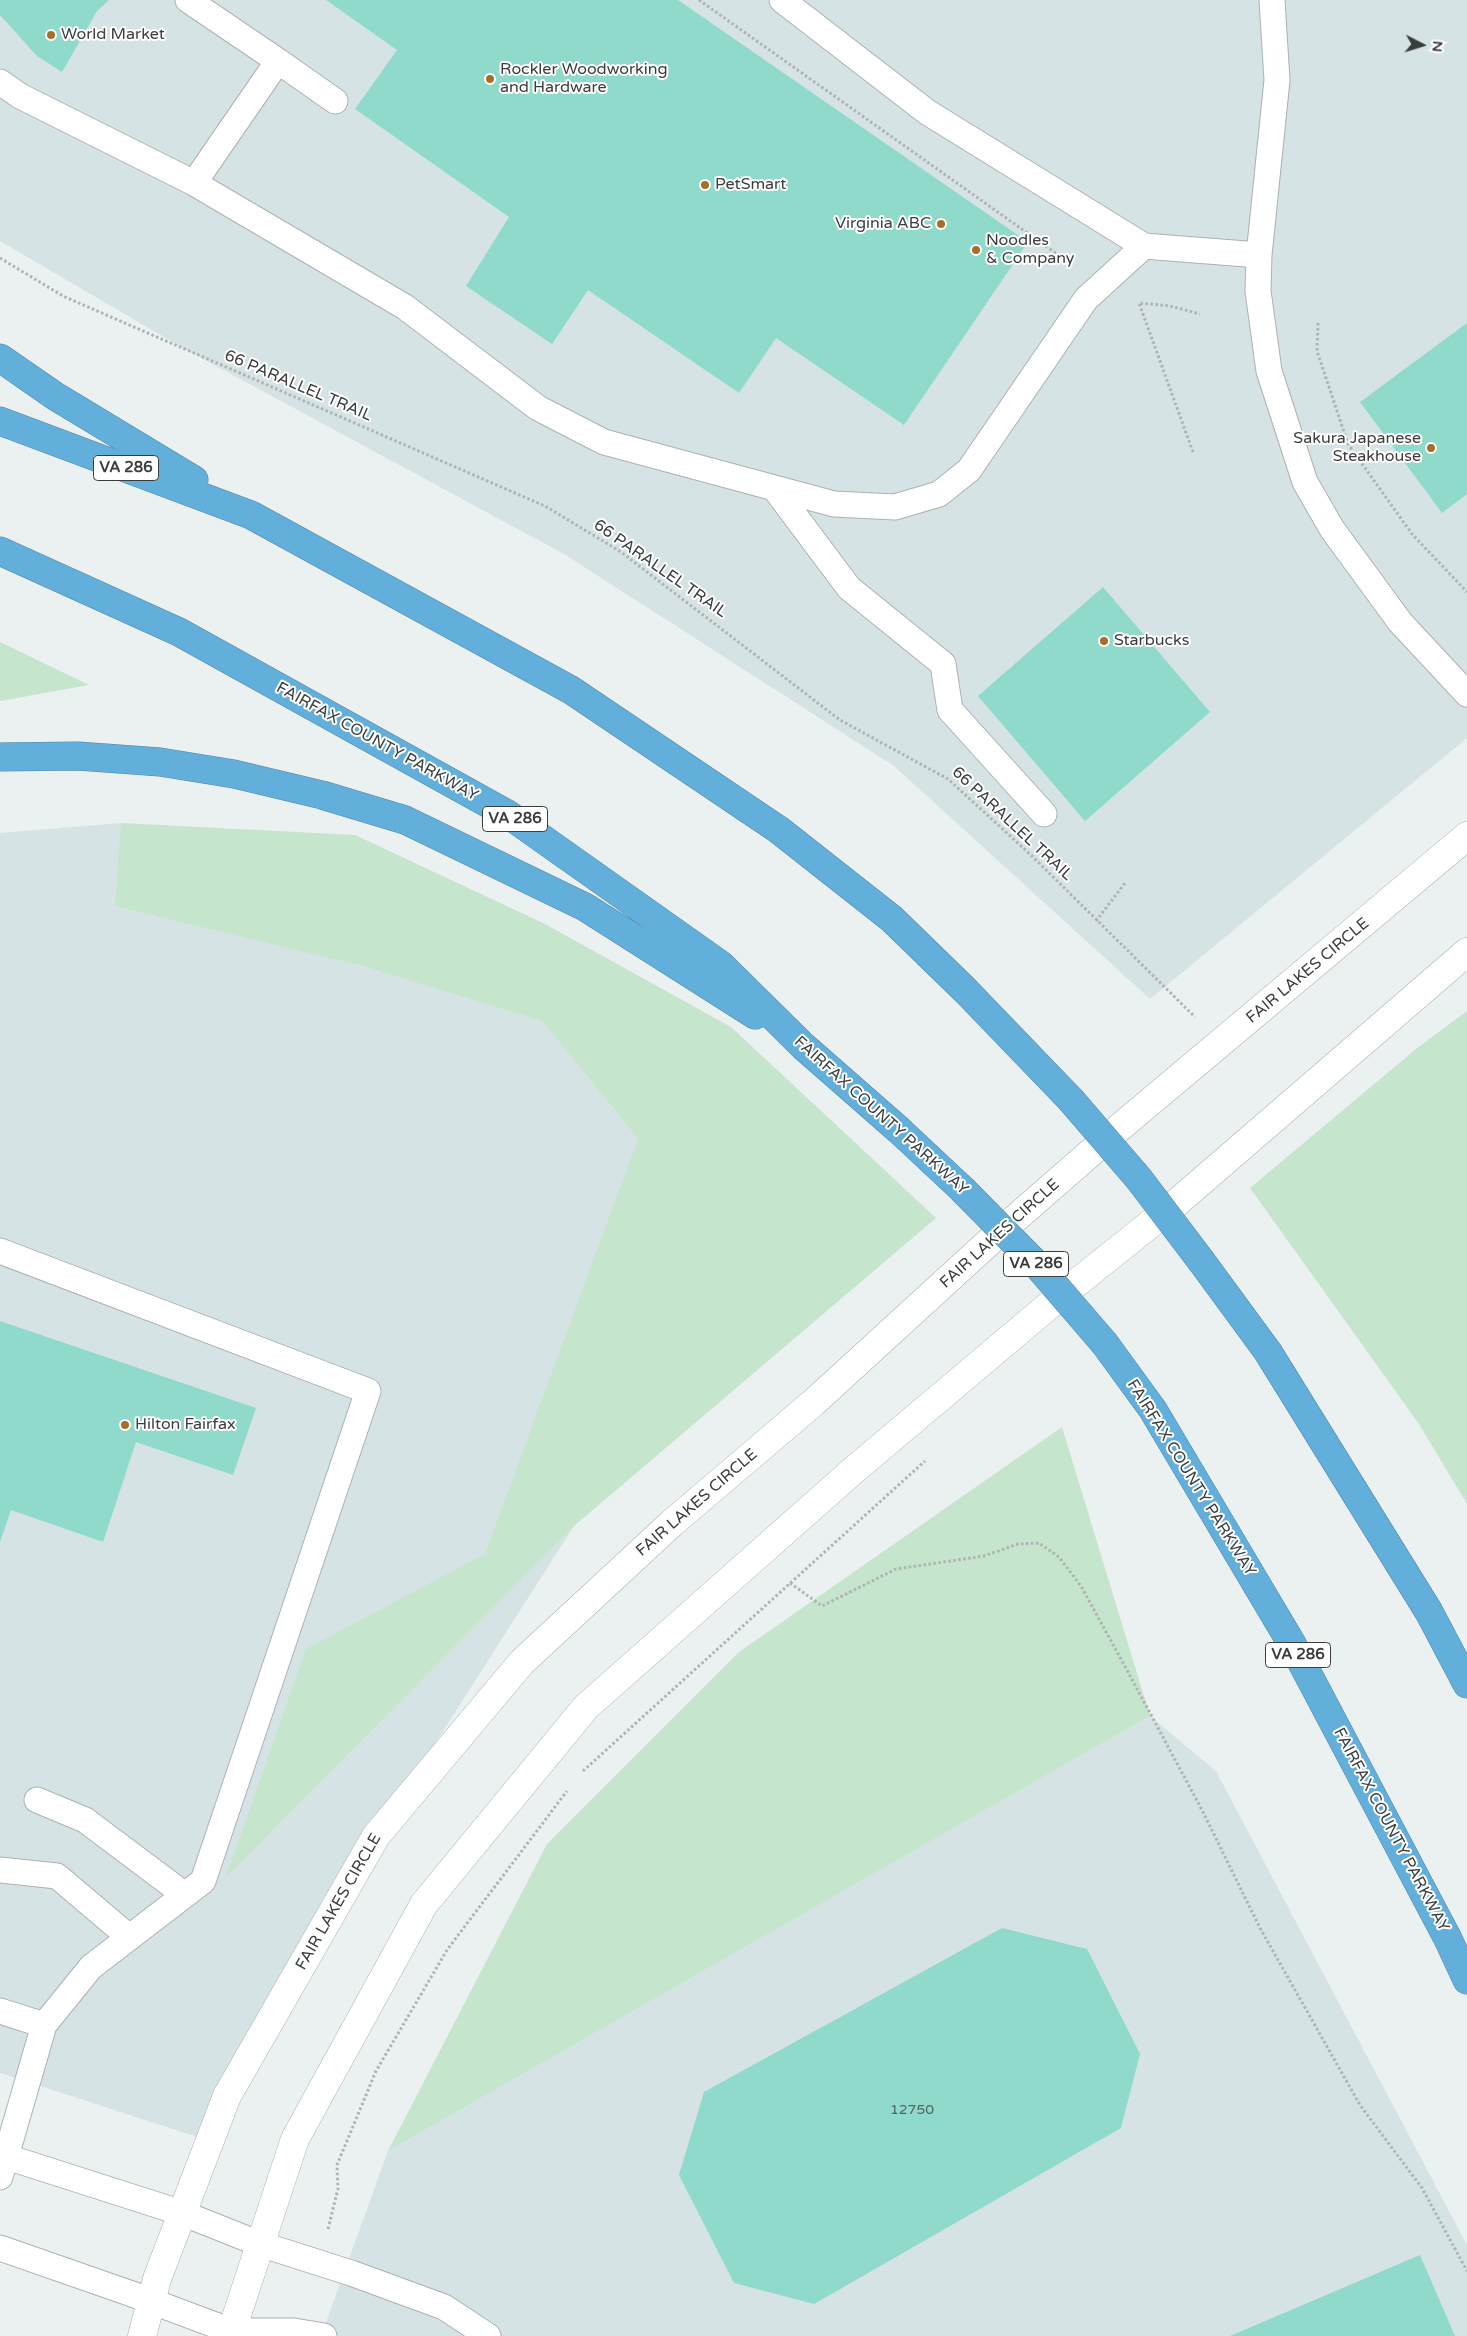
<!DOCTYPE html>
<html>
<head>
<meta charset="utf-8">
<style>
  body { margin:0 }
  #map { position:relative; width:1467px; height:2336px; overflow:hidden; background:#ebf0f0; font-family:"Varela Round",sans-serif }
  canvas { display:block }
  .north { position:absolute; left:1397px; top:20px; width:50px; height:50px; -webkit-text-stroke:4px #fff; paint-order:stroke; rotate:95deg; font-size:14px; font-weight:700; line-height:20px; text-align:center; color:#3b3d3d }
  .north::after { content:''; display:block; margin:auto; width:18px; height:22px; background:#3b3d3d; clip-path:polygon(50% 0,100% 100%,50% 72%,0 100%) }
</style>
</head>
<body>
<div id="map">
<canvas width="1467" height="2336"></canvas>
<div class="north">N</div>
</div>
<script>
const ctx = document.querySelector('canvas').getContext('2d');
ctx.lineJoin = 'round';
function fillPath(path, color) {
  ctx.fillStyle = color;
  ctx.fill(path, 'evenodd');
}
function shape(rows) {
  const path = new Path2D();
  for (const r of rows) {
    path.moveTo(r[0], r[1]);
    for (let i = 2; i < r.length; i += 2) path.lineTo(r[i], r[i + 1]);
  }
  return path;
}
function trace(path, color, width, dash) {
  ctx.strokeStyle = color;
  ctx.lineWidth = width;
  ctx.lineCap = dash ? 'butt' : 'round';
  ctx.setLineDash(dash || []);
  ctx.stroke(path);
}
function drawText(font, color, halo, rows, align = 'center') {
  ctx.font = font + ' "Varela Round",sans-serif';
  ctx.lineWidth = 4;
  ctx.setLineDash([]);
  ctx.textBaseline = 'middle';
  ctx.strokeStyle = halo;
  ctx.fillStyle = color;
  for (const [text, x, y, turn = 0] of rows) {
    ctx.save();
    ctx.translate(x, y);
    ctx.rotate((+turn || 0) * Math.PI / 180);
    ctx.textAlign = isNaN(turn) ? turn : align;
    if (halo) ctx.strokeText(text, 0, 0);
    ctx.fillText(text, 0, 0);
    ctx.restore();
  }
}
const built = shape([
  [0,0,1467,0,1467,738,1150,999,894,766,564,554,181,347,0,241],
  [121,823,542,1021,638,1139,574,1526,376,1836,210,2141,0,2073,0,833],
  [1150,1716,1216,1771,1467,2245,1467,2336,321,2336,388,2151]
]);
const green = shape([
  [0,642,89,685,0,701],
  [121,823,355,835,543,923,731,1027,936,1218,574,1526,226,1877,306,1649,485,1554,638,1139,542,1021,363,966,115,906],
  [1467,1011,1467,1504,1419,1424,1250,1188,1416,1049],
  [1062,1427,1150,1716,388,2151,547,1844,739,1652]
]);
const building = shape([
  [0,0,109,0,97,11,62,72,37,56,0,15],
  [326,0,678,0,1028,242,904,425,776,338,739,393,588,290,552,344,466,286,509,217,355,109,397,50],
  [1467,323,1467,494,1442,513,1360,402],
  [1103,587,1210,712,1085,821,978,696],
  [0,1321,256,1408,233,1475,136,1442,103,1542,11,1510,0,1542],
  [1002,1928,1087,1949,1140,2054,1121,2128,814,2304,734,2283,679,2175,704,2092],
  [1420,2255,1455,2336,1230,2336]
]);
const path = shape([
  [699,0,1071,264],
  [0,258,63,296,545,506,621,552,840,720,948,779,1033,857,1195,1017],
  [1318,323,1317,351,1348,444,1412,534,1467,592],
  [1193,452,1139,303,1170,306,1200,314],
  [1096,921,1125,883],
  [790,1583,822,1606,896,1569,984,1556,1018,1544,1039,1543,1059,1557,1081,1586,1128,1672,1202,1810,1260,1928,1360,2105,1422,2188,1467,2271],
  [583,1771,925,1461],
  [328,2229,338,2189,337,2165,376,2071,447,1950,567,1791]
]);
const service = shape([
  [188,0,278,61,194,183],
  [782,0,927,112,1144,246,1259,255],
  [1272,0,1277,80,1259,255,1258,291,1269,371,1305,482,1332,529,1400,622,1467,694],
  [278,61,335,101],
  [0,82,20,96,194,183,405,307,538,408,604,442,834,504,895,507,939,494,969,470,1086,299,1144,246],
  [775,489,849,588,943,664,950,710,1044,814],
  [0,1251,368,1391,203,1881,91,1967,44,2025],
  [37,1800,85,1820,185,1895],
  [0,1870,57,1876,129,1937],
  [0,2011,44,2025,0,2177],
  [7,2157,182,2213,260,2244,351,2273,444,2307,488,2336],
  [0,2248,132,2294,231,2331,294,2331,324,2336]
]);
const tertiary = shape([
  [142,2336,157,2279,227,2096,376,1836,522,1662,672,1523,813,1403,1001,1231,1119,1128,1467,836],
  [230,2336,295,2139,424,1904,586,1707,855,1469,1059,1297,1174,1205,1467,952]
]);
const motorway = shape([
  [0,358,55,396,194,480],
  [0,421,251,515,571,690,779,830,892,919,966,991,1071,1100],
  [0,551,179,632,509,815,721,965,803,1046,900,1131,962,1189],
  [0,757,78,756,160,762,234,774,322,795,405,820,585,907,755,1015],
  [1202,1262,1268,1352,1429,1612,1467,1684],
  [1105,1344,1153,1410,1292,1644,1448,1939,1467,1980]
]);
const motorwayBridge = shape([
  [1071,1100,1139,1179,1202,1262],
  [962,1189,1037,1265,1105,1344]
]);
const markers = [
  [51,35,5,"#a56f29"],
  [490,79,5,"#a56f29"],
  [705,185,5,"#a56f29"],
  [941,224,5,"#a56f29"],
  [976,250,5,"#a56f29"],
  [1431,448,5,"#a56f29"],
  [1104,641,5,"#a56f29"],
  [125,1425,5,"#a56f29"]
];
const numberNames = [
  ["12750",912,2110]
];
const shields = [
  [126,468,65],
  [515,819,65],
  [1036,1264,65],
  [1298,1655,65]
];
const shieldNames = [
  ["VA 286",126,468],
  ["VA 286",515,819],
  ["VA 286",1036,1264],
  ["VA 286",1298,1655]
];
const poiNames = [
  ["World Market",61,35],
  ["Rockler Woodworking",500,70],
  ["and Hardware",500,88],
  ["PetSmart",715,185],
  ["Virginia ABC",931,224,"right"],
  ["Noodles",986,241],
  ["& Company",986,259],
  ["Sakura Japanese",1421,439,"right"],
  ["Steakhouse",1421,457,"right"],
  ["Starbucks",1114,641],
  ["Hilton Fairfax",135,1425]
];
const streetNames = [
  ["66 PARALLEL TRAIL",298,386,23],
  ["66 PARALLEL TRAIL",660,569,35],
  ["FAIRFAX COUNTY PARKWAY",377,742,29],
  ["66 PARALLEL TRAIL",1012,824,43],
  ["FAIR LAKES CIRCLE",1308,971,-40],
  ["FAIRFAX COUNTY PARKWAY",881,1116,42],
  ["FAIR LAKES CIRCLE",1000,1234,-42],
  ["FAIRFAX COUNTY PARKWAY",1191,1478,58],
  ["FAIR LAKES CIRCLE",697,1503,-41],
  ["FAIRFAX COUNTY PARKWAY",1391,1830,62],
  ["FAIR LAKES CIRCLE",339,1902,-60]
];
fillPath(built, '#d6e3e5');
fillPath(green, '#c5e5cd');
fillPath(building, '#90dacb');
trace(service, '#acb1b1', 27);
trace(tertiary, '#acb1b1', 29);
trace(motorway, '#5487a3', 29);
trace(path, '#afb3b3', 3, [2.5, 2.5]);
trace(service, '#fff', 25);
trace(tertiary, '#fff', 28);
trace(motorway, '#61afda', 28);
trace(motorwayBridge, '#5487a3', 29, []);
trace(motorwayBridge, '#61afda', 28);
for (const [x, y, r, color] of markers) {
  const dot = new Path2D();
  dot.arc(x, y, r, 0, 2 * Math.PI);
  ctx.fillStyle = color;
  ctx.fill(dot);
  trace(dot, '#fff', 2);
}
drawText('14px', '#506460', null, numberNames);
for (const [x, y, w] of shields) {
  const box = new Path2D();
  box.roundRect(x - w / 2, y - 12.5, w, 25, 4);
  ctx.fillStyle = '#fff';
  ctx.fill(box);
  trace(box, '#3b3d3d', 1);
}
drawText('bold 15px', '#3b3d3d', null, shieldNames);
drawText('16px', '#3b3d3d', '#fff', poiNames, 'left');
drawText('16px', '#3b3d3d', '#fff', streetNames);
</script>
</body>
</html>
